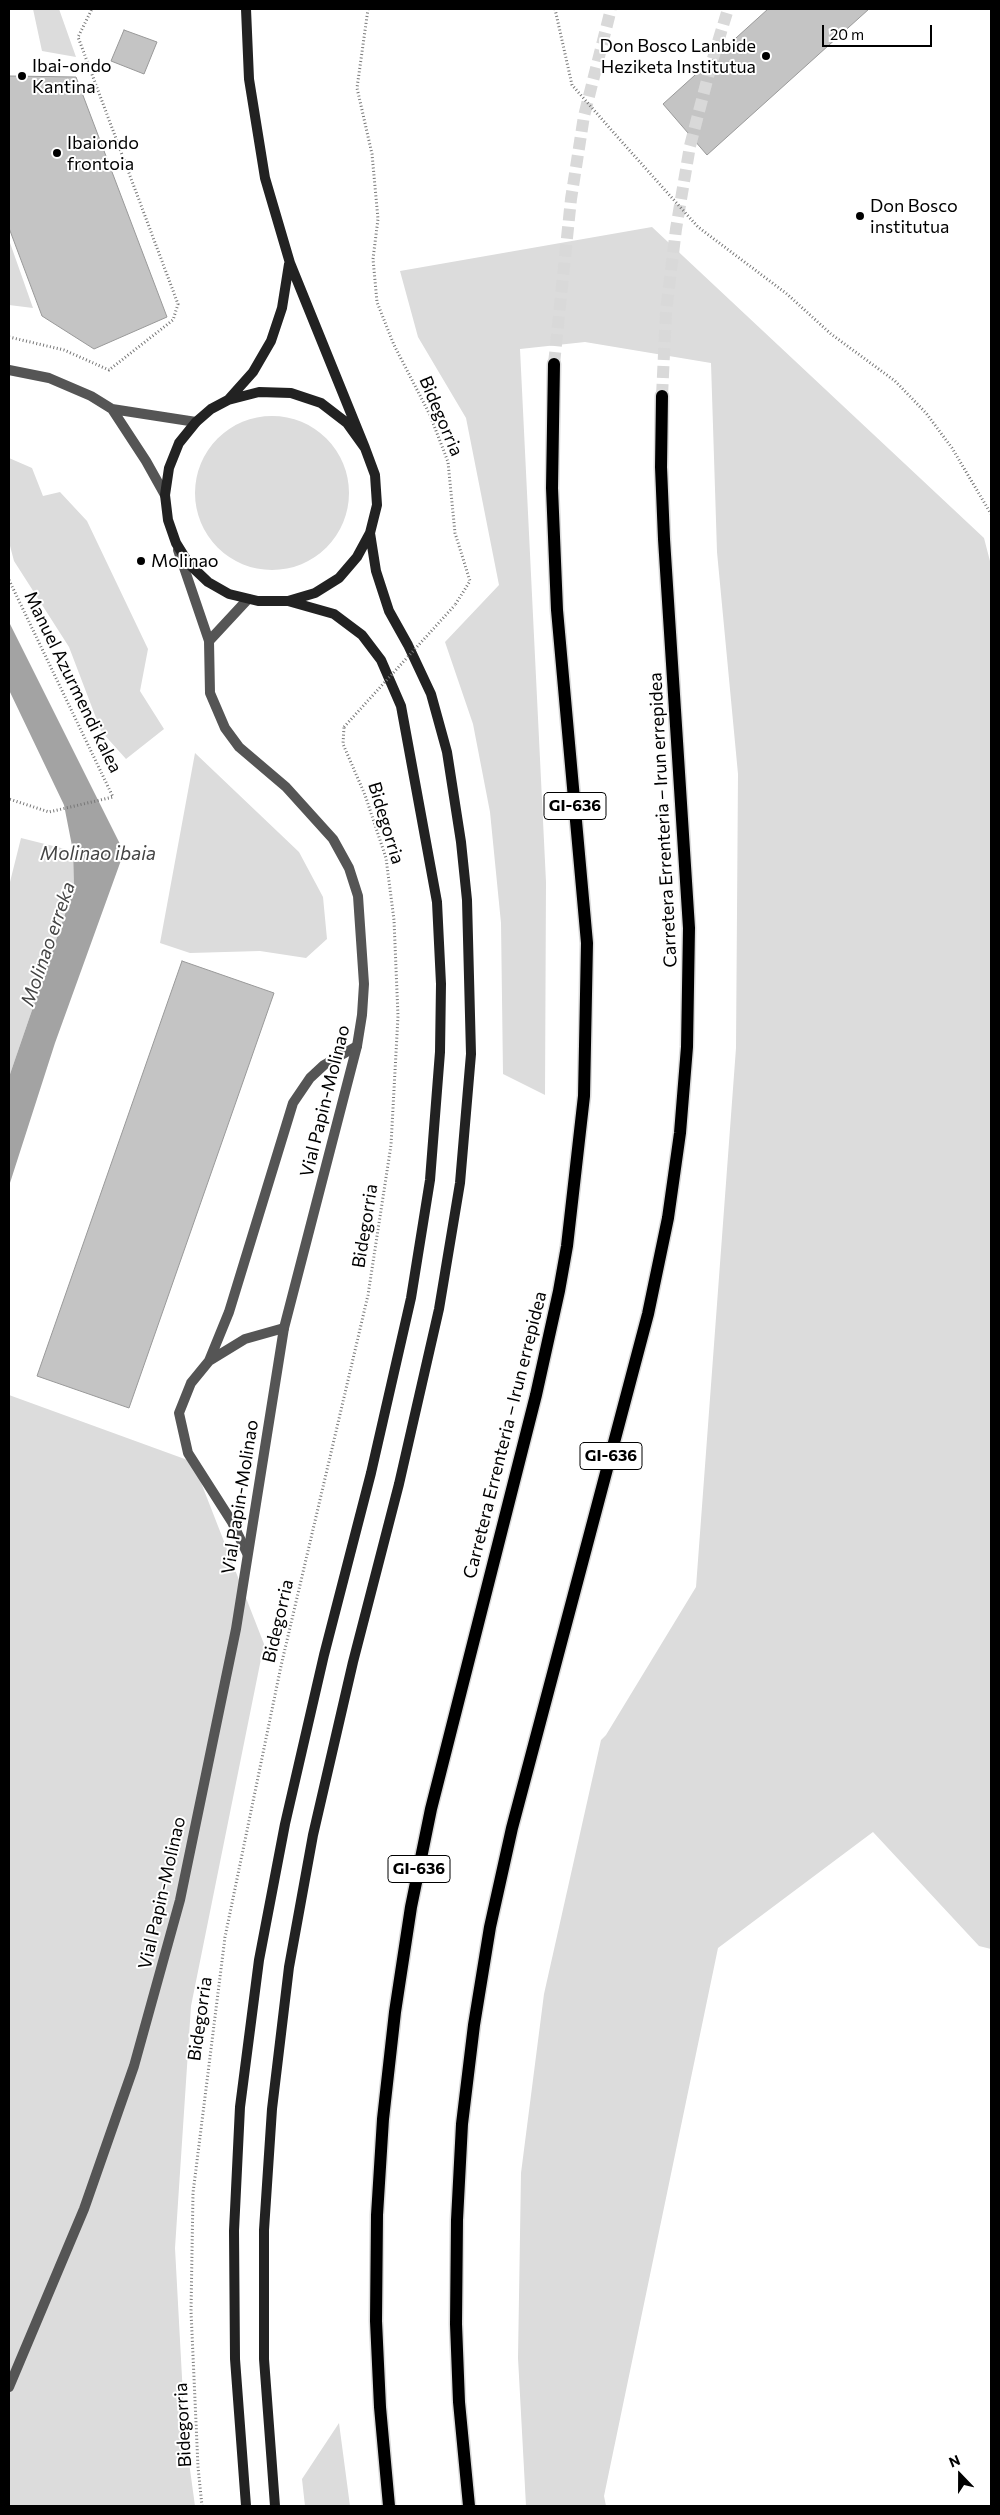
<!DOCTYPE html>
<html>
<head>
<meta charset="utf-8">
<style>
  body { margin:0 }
  #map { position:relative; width:1000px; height:2515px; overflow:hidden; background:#fff; font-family:Commissioner,sans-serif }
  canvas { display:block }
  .frame { position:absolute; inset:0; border:10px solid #000; pointer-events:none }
  .north { position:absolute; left:935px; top:2450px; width:50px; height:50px; -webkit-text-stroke:4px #fff; paint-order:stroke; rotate:338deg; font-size:14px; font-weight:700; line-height:20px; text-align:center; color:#000 }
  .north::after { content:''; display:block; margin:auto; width:18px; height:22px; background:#000; clip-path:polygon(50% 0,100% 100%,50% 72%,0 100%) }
  .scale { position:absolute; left:822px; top:25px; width:110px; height:22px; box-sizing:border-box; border:2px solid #000; border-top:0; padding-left:6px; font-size:15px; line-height:18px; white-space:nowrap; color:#000; -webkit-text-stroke:4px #fff; paint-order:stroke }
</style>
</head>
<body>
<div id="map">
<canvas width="1000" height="2515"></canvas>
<div class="frame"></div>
<div class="north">N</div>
<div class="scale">20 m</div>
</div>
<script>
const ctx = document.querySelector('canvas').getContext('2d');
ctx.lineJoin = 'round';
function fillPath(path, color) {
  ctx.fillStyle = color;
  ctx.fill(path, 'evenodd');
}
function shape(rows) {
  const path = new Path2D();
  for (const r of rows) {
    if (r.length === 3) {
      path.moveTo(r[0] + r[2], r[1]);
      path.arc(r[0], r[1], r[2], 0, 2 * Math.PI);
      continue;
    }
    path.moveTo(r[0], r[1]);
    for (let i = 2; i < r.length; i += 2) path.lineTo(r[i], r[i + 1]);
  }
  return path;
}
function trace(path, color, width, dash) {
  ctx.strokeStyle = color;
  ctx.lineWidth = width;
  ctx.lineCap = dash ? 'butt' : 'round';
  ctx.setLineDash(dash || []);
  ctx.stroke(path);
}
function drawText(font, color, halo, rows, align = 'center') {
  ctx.font = font + ' Commissioner,sans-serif';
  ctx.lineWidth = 4;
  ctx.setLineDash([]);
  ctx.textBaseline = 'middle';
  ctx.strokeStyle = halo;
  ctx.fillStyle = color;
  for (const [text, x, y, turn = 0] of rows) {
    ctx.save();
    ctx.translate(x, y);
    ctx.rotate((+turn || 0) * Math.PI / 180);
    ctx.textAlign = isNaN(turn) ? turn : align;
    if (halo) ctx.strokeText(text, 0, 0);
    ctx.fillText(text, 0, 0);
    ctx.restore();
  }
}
const green = shape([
  [33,9,59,9,76,57,42,51],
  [652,227,984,538,991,565,991,1949,979,1946,873,1832,718,1948,604,2496,606,2506,526,2506,518,2358,521,2173,544,1994,601,1740,606,1735,696,1587,736,1048,738,774,717,552,711,363,585,342,520,349,546,882,545,1095,503,1074,501,923,490,812,473,724,445,642,499,585,466,418,418,337,400,271],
  [9,240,33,308,9,305],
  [272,493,77],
  [9,458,32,468,43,496,60,492,87,521,148,649,140,691,164,729,126,759,101,731,69,647,14,561,9,542],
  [195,753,299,852,323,897,327,939,306,958,260,951,190,953,160,943],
  [21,838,73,851,74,888,9,1077,9,886],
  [9,1395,193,1462,264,1644,191,2006,175,2248,185,2433,195,2506,9,2506],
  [339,2423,350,2506,305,2506,302,2479]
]);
const water = shape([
  [9,622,124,852,55,1043,9,1186,9,1077,74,888,73,851,64,805,9,690]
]);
const building = shape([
  [768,9,869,9,707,155,663,104,768,9],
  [124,30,157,42,144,74,111,61,124,30],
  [9,76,76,77,167,317,94,349,42,316,9,228,9,76],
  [182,961,274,993,129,1408,37,1376,182,961]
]);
const primaryTunnel = shape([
  [554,364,571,199,584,116,611,9],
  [662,396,666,312,676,229,690,146,711,65,728,9]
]);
const path = shape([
  [368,9,357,88,372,154,378,219,373,259,377,302,394,345,430,415,448,462,455,533,470,581,455,605],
  [555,9,572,85,614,133,698,227,787,294,831,334,895,381,926,413,952,448,991,514],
  [9,337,64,350,109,370,173,320,178,304,78,37,92,9],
  [9,580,113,797,49,812,9,799],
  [202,2506,198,2467,191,2311,193,2193,225,1937,281,1666,368,1295,391,1145,398,1016,394,920,386,858,365,795,343,744,344,727]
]);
const lane = shape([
  [209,1361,229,1312,293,1103,310,1078,324,1065,357,1046],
  [247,1553,232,1522,188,1453,179,1413,191,1383,209,1361,245,1339,284,1328]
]);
const street = shape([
  [9,370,49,378,91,396,112,409,196,422],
  [112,409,146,461,165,495],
  [209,641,248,599],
  [9,2387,84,2209,134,2066,180,1900,236,1629,284,1328,357,1046,362,1015,364,984,358,896,349,868,333,839,286,787,239,747,225,728,210,693,209,641,178,550]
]);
const secondary = shape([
  [246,9,249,79,265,178,290,263,365,448,375,475,377,505,370,533,357,557,339,578,315,593,288,601,258,601,229,594,208,582,189,564,176,543,168,520,165,495,169,468,179,443,196,422,211,409,228,400,259,392,291,393,321,403,347,423,365,448],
  [228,400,253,372,271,341,282,308,289,264],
  [246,2506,235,2359,234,2231,240,2107,259,1960,285,1824,324,1655,371,1473,411,1298,430,1180,440,1052,441,984,437,902,401,706,381,660,362,635,334,614,288,601],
  [275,2506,264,2359,264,2230,272,2109,289,1967,313,1835,353,1662,399,1484,439,1309,460,1183,471,1054,467,900,461,842,447,752,431,694,408,645,389,611,376,571,370,533]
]);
const primary = shape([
  [389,2506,380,2407,376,2321,377,2215,383,2119,395,2012,411,1907,431,1809,536,1395,559,1291,567,1246,584,1096,587,943,557,610,552,488,554,364],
  [469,2506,459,2402,456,2324,457,2220,462,2124,474,2025,490,1927,512,1828,648,1314,668,1218,680,1133,687,1047,689,928,664,539,661,467,662,396]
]);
const pathBridge = shape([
  [344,727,455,605]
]);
const markers = [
  [766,56,5,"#000"],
  [22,76,5,"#000"],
  [57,153,5,"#000"],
  [860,216,5,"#000"],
  [141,561,5,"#000"]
];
const shields = [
  [575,806,62],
  [611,1456,62],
  [419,1869,62]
];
const shieldNames = [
  ["GI-636",575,806],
  ["GI-636",611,1456],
  ["GI-636",419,1869]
];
const poiNames = [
  ["Don Bosco Lanbide",756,46,"right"],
  ["Heziketa Institutua",756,67,"right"],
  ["Ibai-ondo",32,66],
  ["Kantina",32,87],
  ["Ibaiondo",67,143],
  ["frontoia",67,164],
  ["Don Bosco",870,206],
  ["institutua",870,227],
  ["Molinao",151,561]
];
const streetNames = [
  ["Bidegorria",441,416,67],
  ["Manuel Azurmendi kalea",73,682,64],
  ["Carretera Errenteria – Irun errepidea",663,820,-93],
  ["Bidegorria",386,823,73],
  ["Vial Papin-Molinao",325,1101,-76],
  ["Bidegorria",365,1226,-81],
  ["Carretera Errenteria – Irun errepidea",505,1435,-76],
  ["Vial Papin-Molinao",240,1497,-81],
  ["Bidegorria",278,1621,-77],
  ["Vial Papin-Molinao",162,1893,-77],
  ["Bidegorria",200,2019,-82],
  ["Bidegorria",183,2425,-93]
];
const waterNames = [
  ["Molinao ibaia",98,854],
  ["Molinao erreka",48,944,-71]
];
fillPath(green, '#dcdcdc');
fillPath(water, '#a3a3a3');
fillPath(building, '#c4c4c4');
trace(building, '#999', 1);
trace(primaryTunnel, '#d9d9d9', 12, [12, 6]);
trace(primary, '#dbdbdb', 15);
trace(path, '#777', 3, [1, 2.5]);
trace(lane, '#555', 10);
trace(street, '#555', 10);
trace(secondary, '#222', 10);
trace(primary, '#000', 12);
trace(pathBridge, '#777', 3, [1, 2.5]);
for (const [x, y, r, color] of markers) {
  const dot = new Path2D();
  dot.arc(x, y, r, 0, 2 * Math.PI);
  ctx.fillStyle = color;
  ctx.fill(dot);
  trace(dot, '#fff', 2);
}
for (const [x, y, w] of shields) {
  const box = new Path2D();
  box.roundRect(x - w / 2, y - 13.5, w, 27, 4);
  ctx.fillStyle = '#fff';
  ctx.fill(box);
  trace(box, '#000', 1);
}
drawText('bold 16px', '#000', null, shieldNames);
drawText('18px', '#000', '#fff', poiNames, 'left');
drawText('18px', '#000', '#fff', streetNames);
drawText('italic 19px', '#444', '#fff', waterNames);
</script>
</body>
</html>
